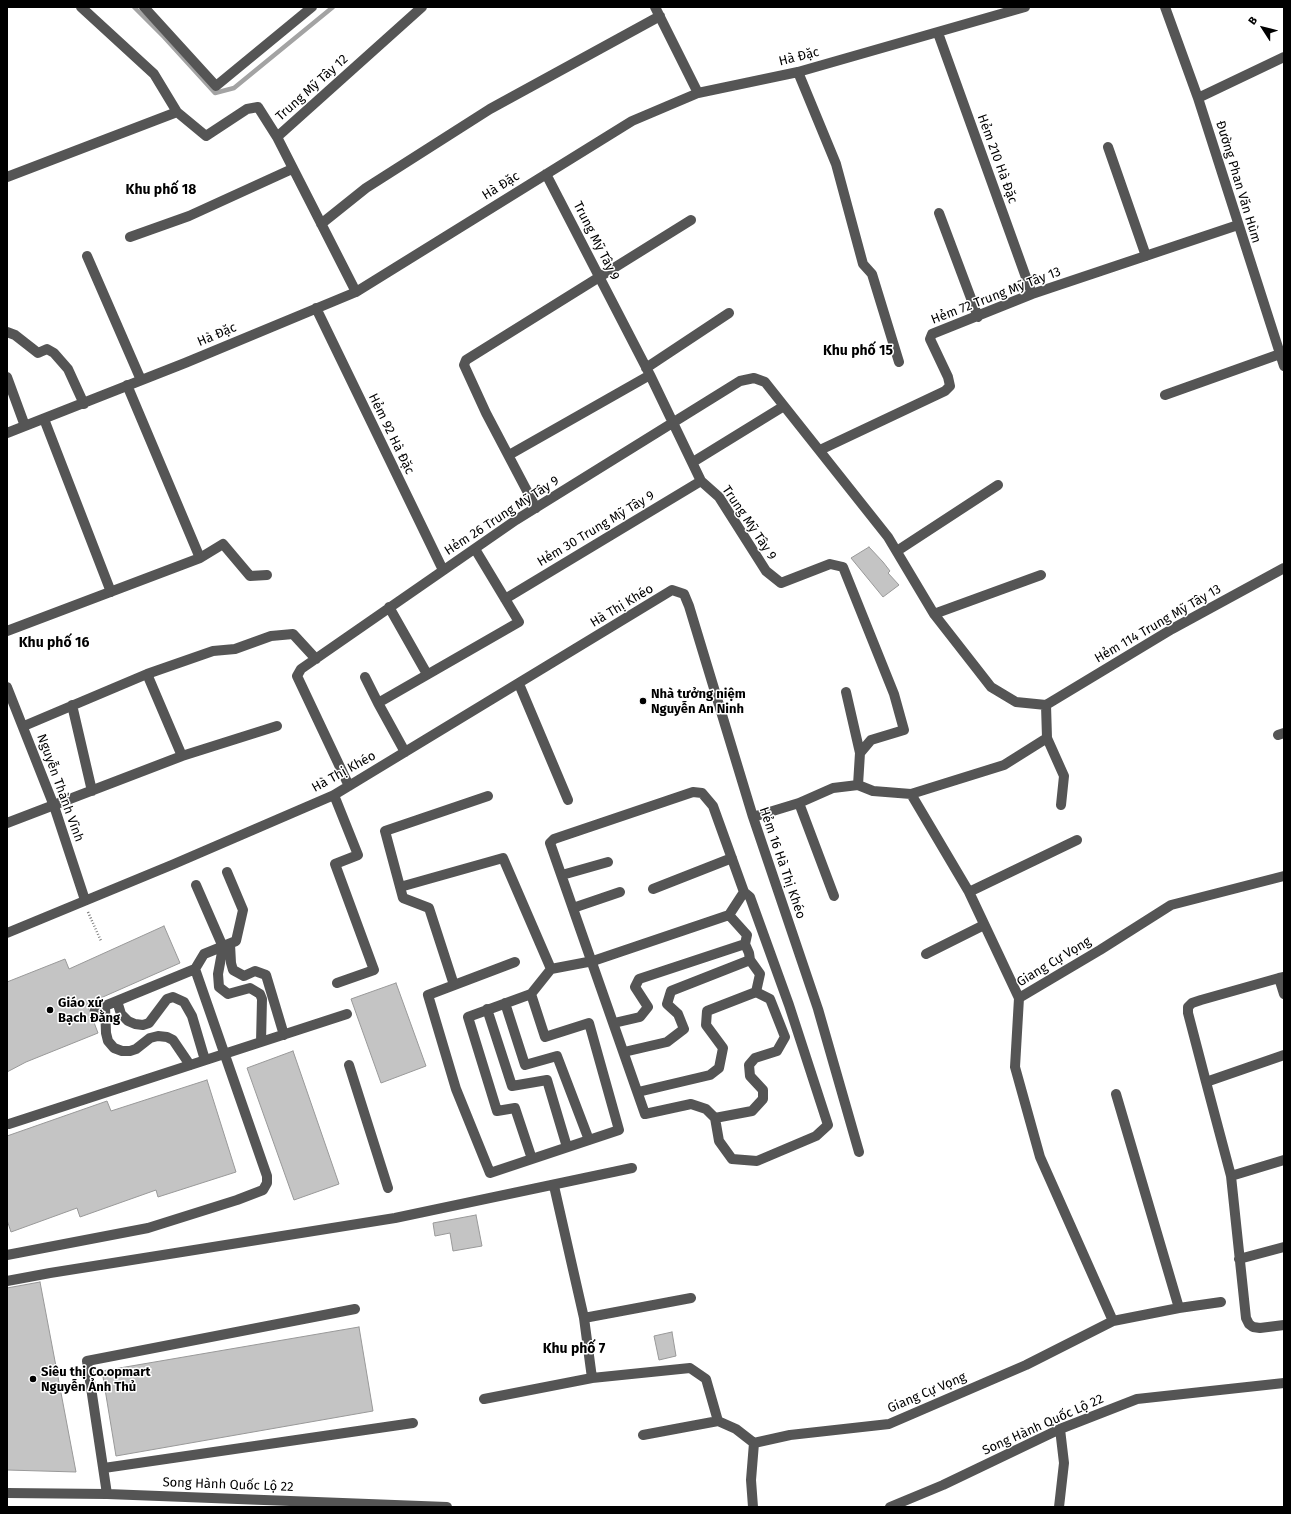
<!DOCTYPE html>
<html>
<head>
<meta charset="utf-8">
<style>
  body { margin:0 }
  #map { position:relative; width:1291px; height:1514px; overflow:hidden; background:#fff; font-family:"Fira Sans",sans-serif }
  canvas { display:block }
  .frame { position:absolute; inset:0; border:8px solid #000; pointer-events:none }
  .north { position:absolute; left:1243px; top:8px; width:40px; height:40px; -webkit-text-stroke:3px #fff; paint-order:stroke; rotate:306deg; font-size:11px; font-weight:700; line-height:16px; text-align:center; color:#000 }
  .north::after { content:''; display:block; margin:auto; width:14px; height:18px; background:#000; clip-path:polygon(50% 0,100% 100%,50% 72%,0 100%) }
</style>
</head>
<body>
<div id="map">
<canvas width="1291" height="1514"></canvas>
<div class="frame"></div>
<div class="north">B</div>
</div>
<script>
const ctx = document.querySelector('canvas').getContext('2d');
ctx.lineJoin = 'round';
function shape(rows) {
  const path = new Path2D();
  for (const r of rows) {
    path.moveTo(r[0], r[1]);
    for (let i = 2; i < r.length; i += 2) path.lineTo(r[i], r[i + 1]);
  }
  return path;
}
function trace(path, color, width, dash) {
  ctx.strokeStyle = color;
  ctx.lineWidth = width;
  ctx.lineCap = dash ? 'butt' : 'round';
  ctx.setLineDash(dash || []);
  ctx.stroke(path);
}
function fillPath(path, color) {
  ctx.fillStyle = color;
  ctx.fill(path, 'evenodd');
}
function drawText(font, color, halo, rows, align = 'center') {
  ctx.font = font + ' "Fira Sans",sans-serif';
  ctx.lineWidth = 3;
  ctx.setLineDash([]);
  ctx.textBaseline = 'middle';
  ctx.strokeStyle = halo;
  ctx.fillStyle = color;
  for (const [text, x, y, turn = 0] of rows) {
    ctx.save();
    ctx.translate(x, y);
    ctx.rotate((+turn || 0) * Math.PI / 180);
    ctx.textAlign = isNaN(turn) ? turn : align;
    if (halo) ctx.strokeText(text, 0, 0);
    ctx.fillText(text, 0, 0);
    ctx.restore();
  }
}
const stream = shape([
  [134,7,164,37,215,93,234,88,333,7]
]);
const building = shape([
  [869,547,883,562,890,571,888,573,899,585,883,597,851,558,869,547],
  [164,926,180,963,87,1004,98,1033,26,1062,7,1072,7,982,65,959,69,969,164,926],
  [396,983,426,1066,381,1083,351,999,396,983],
  [293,1051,339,1184,294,1200,247,1068,293,1051],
  [207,1080,236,1172,158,1197,156,1190,80,1217,77,1208,11,1232,7,1220,7,1136,107,1101,111,1111,207,1080],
  [476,1215,482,1246,453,1251,450,1233,435,1236,433,1223,476,1215],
  [40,1282,76,1472,7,1470,7,1288,40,1282],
  [359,1327,373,1411,116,1456,102,1371,359,1327],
  [672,1332,676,1356,659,1360,654,1336,672,1332]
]);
const path = shape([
  [88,912,101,941]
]);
const minor = shape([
  [81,7,154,74,177,112,206,136,247,109,258,107,277,137],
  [144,7,216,86,312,7],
  [655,7,698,93],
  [1165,7,1198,98,1284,366],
  [938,33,1032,294],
  [798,72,836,164,863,264,872,274,899,362],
  [1198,98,1284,57],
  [1108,147,1146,256],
  [546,174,650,375,701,481,719,497,766,571,781,583,830,564,843,567,894,694,904,730,871,740,860,753,858,785],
  [7,177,177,112],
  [939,213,978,317],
  [321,224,366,188,490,109,660,16],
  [130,237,189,216,292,169],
  [87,256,141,380],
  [356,292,277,137,422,7],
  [316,308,443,570],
  [7,332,15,335,38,353,47,349,54,353,68,369,84,404],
  [646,368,729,313],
  [7,377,25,426],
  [127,385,200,558],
  [1165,395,1280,354],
  [44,419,111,592],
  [7,433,185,363,356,292,632,121,698,93,798,72,1025,7],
  [820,450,945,391,950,386,948,377,930,339,932,334,1032,294,1238,225],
  [509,455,650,375],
  [693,462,784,406],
  [536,508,486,413,464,365,466,360,691,220],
  [897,551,998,485],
  [505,599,701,481],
  [389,607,427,674],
  [934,614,1041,575],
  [7,631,200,558,223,544,250,576,267,575],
  [147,674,182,756],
  [365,677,378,703],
  [519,684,568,800],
  [7,687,54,806,85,900],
  [846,692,860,753],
  [72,705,92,791],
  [1046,705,1172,629,1284,568],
  [24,726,147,674,213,651,235,649,271,636,293,634,316,659],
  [1278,735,1284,733],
  [1047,738,1064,776,1061,805],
  [405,752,378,703,519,622,475,549],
  [349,786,297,676,301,669,516,520,740,381,754,378,765,382,888,537,934,614,991,687,1016,702,1046,705],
  [693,792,702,793,713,806,744,892,750,897,789,1005,828,1125,816,1136,757,1161,732,1159,719,1141,715,1118,706,1109,691,1104,645,1114,550,843,554,839,693,792],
  [911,794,969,892,1019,998],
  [334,795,358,855,335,864,374,970,337,983],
  [799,803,834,896],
  [753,817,799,803,833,788,858,785,873,791,911,794,1004,765,1047,738,1046,705],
  [7,823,182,756,277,726],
  [562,875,608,862],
  [196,885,223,947,218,974,219,987,228,994,250,988,260,994,262,999,261,1042],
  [400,887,503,858,551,969],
  [653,889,732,858],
  [969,892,1077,840],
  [573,908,620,892],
  [7,933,174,864,334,795,672,590,684,594,689,606,753,817,818,1009,859,1152],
  [230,944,231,963,233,970,244,976,255,971,266,975,284,1035],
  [926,954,984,925],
  [515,962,428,995,456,1089,490,1173,619,1130,589,1023,545,1037,531,994],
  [1284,977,1279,978,1284,994],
  [454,985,429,908,403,898,385,831,488,796],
  [117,1001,121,1014,128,1021,135,1024,143,1025,149,1023,167,999,173,997,184,1002,192,1016,205,1060],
  [505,1003,525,1065,557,1056,589,1140],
  [105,1006,106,1033,108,1041,114,1048,122,1051,130,1051,136,1049,150,1038,158,1036,167,1037,173,1040,190,1065],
  [487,1009,512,1086,547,1080,567,1147],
  [95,1010,195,969,204,954,236,941,243,910,227,872],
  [614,1023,640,1017,648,1007,635,987,639,979,745,944,747,935,729,915],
  [624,1052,667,1042,684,1029,678,1014,667,1004,671,991,750,960],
  [1284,1055,1206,1082,1231,1176,1246,1318,1249,1324,1253,1327,1260,1328,1284,1325],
  [349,1065,388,1188],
  [1206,1082,1188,1013,1188,1007,1192,1003,1201,1000,1279,978],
  [638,1092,710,1075,719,1068,723,1048,706,1025,707,1011,756,992,760,974,750,960,749,953,745,944],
  [1116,1094,1179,1308],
  [715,1118,752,1111,763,1099,763,1090,750,1076,749,1065,755,1058,777,1051,785,1037,770,999,756,992],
  [9,1124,347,1014],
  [532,1159,515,1108,497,1111,468,1017,531,994,551,969,593,961,729,915,744,892],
  [1231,1176,1284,1160],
  [554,1186,584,1318,592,1378],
  [7,1255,148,1228,237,1200,263,1190,267,1183,267,1176,195,969],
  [1239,1259,1284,1247],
  [7,1281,50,1273,395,1218,632,1168],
  [584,1318,691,1298],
  [1113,1321,1040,1157,1015,1067,1019,998,1100,950,1171,905,1284,876],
  [484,1399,592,1378,690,1368,706,1379,718,1421,736,1429,754,1443],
  [643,1435,718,1421],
  [104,1468,413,1423],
  [7,1493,107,1494,447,1507],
  [107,1494,87,1361,355,1309],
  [753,1507,751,1480,754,1443,790,1435,889,1424,1026,1365,1113,1321,1179,1308,1221,1302],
  [890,1507,943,1485,1060,1429,1137,1399,1284,1383],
  [1059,1507,1064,1463,1060,1429]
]);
const markers = [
  [643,701,4,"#000"],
  [50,1010,4,"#000"],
  [33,1379,4,"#000"]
];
const streetNames = [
  ["Hà Đặc",799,57,-14],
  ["Trung Mỹ Tây 12",312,88,-42],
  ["Hẻm 210 Hà Đặc",997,159,70],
  ["Đường Phan Văn Hùm",1238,182,73],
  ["Hà Đặc",501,186,-32],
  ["Trung Mỹ Tây 9",596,241,63],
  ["Hẻm 72 Trung Mỹ Tây 13",996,296,-21],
  ["Hà Đặc",217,335,-23],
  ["Hẻm 92 Hà Đặc",391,434,64],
  ["Hẻm 26 Trung Mỹ Tây 9",502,516,-33],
  ["Trung Mỹ Tây 9",749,523,56],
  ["Hẻm 30 Trung Mỹ Tây 9",596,529,-31],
  ["Hà Thị Khéo",622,606,-31],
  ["Hẻm 114 Trung Mỹ Tây 13",1158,624,-30],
  ["Hà Thị Khéo",344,772,-29],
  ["Nguyễn Thành Vĩnh",60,788,70],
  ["Hẻm 16 Hà Thị Khéo",782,863,71],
  ["Giang Cự Vọng",1054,962,-31],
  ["Giang Cự Vọng",927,1393,-23],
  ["Song Hành Quốc Lộ 22",1043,1425,-24],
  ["Song Hành Quốc Lộ 22",228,1485,2]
];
const poiNames = [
  ["Nhà tưởng niệm",651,694],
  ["Nguyễn An Ninh",651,709],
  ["Giáo xứ",58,1003],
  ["Bạch Đằng",58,1018],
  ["Siêu thị Co.opmart",41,1372],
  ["Nguyễn Ảnh Thủ",41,1387]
];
const neighbourhoodNames = [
  ["Khu phố 18",161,190],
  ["Khu phố 15",858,351],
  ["Khu phố 16",54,643],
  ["Khu phố 7",574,1349]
];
trace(stream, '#a3a3a3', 4.5);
fillPath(building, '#c4c4c4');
trace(building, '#999', 1);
trace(path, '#777', 2.5, [1, 2]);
trace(minor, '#555', 10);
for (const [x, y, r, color] of markers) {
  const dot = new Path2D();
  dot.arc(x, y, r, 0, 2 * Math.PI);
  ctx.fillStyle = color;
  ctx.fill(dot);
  trace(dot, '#fff', 1.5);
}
drawText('13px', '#000', '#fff', streetNames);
drawText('bold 13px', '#000', '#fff', poiNames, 'left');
drawText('bold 14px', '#000', '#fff', neighbourhoodNames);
</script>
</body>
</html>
